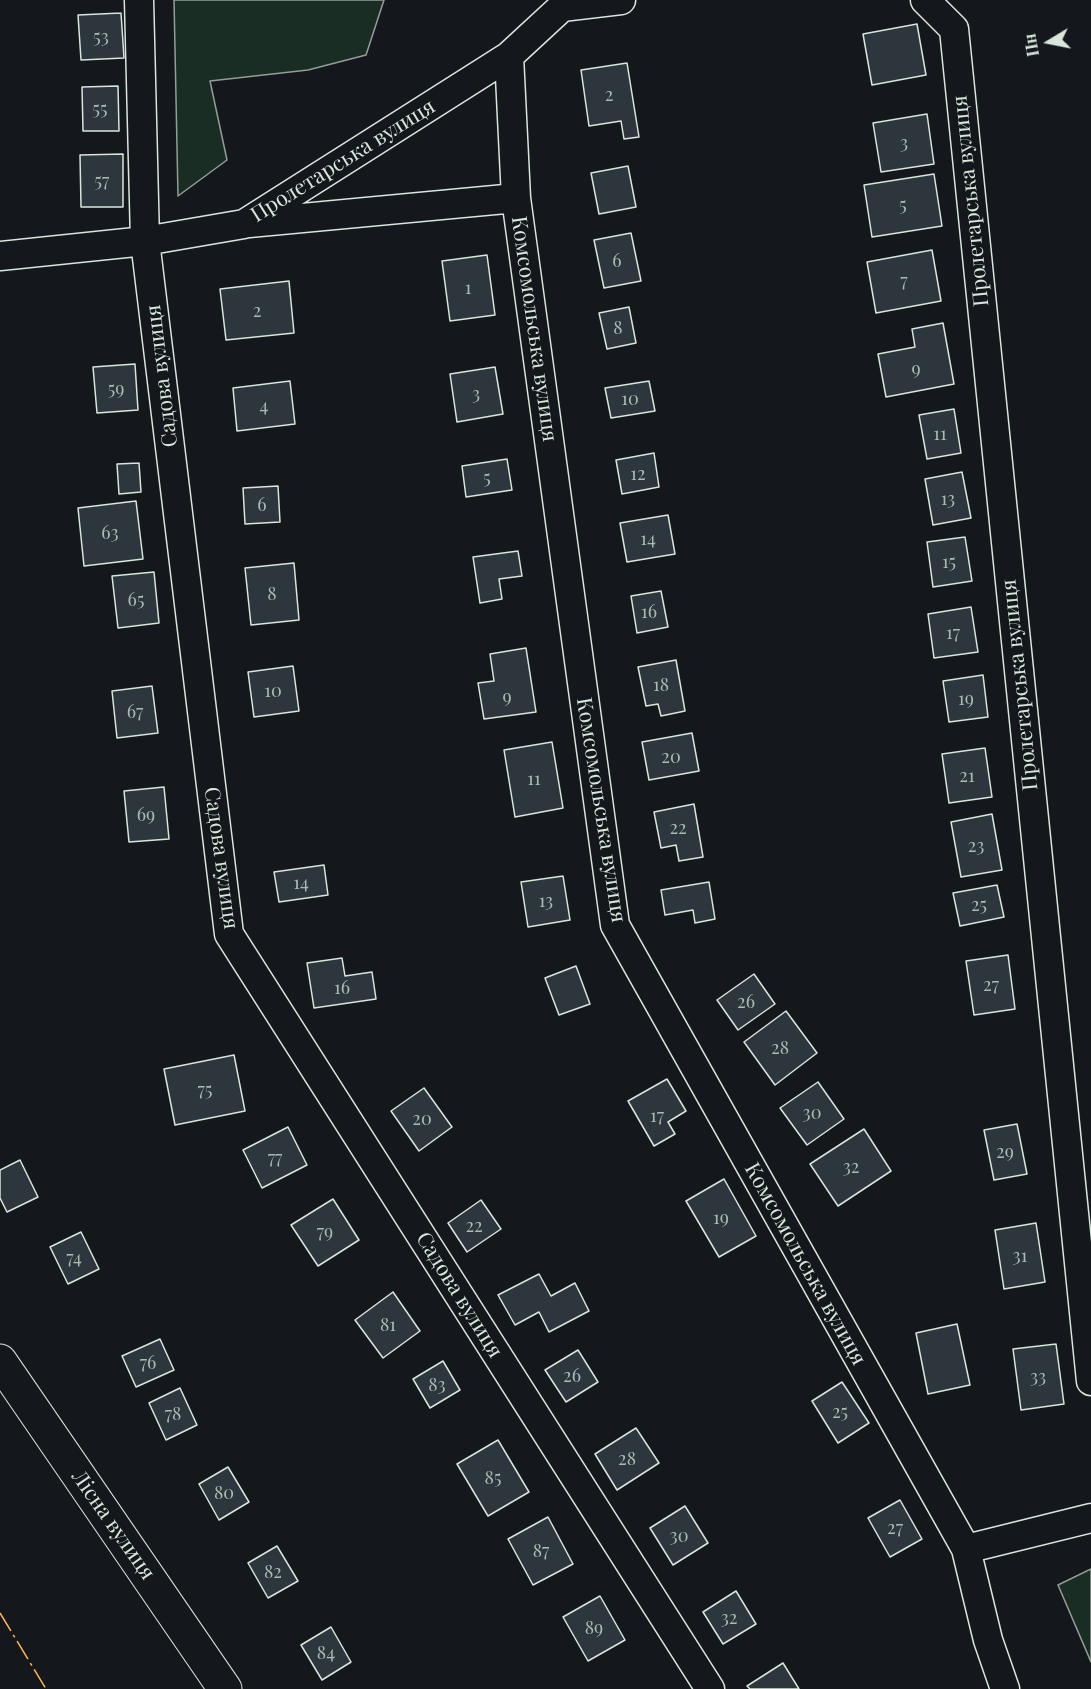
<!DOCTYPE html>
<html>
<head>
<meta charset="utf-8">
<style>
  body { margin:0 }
  #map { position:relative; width:1091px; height:1689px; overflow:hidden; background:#14181c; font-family:"Playfair Display",serif }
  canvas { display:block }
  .north { position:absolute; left:1019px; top:12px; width:60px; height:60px; -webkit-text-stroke:4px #14181c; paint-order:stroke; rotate:260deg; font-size:16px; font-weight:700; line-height:24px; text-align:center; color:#d8e6dc }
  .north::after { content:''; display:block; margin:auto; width:21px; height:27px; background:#d8e6dc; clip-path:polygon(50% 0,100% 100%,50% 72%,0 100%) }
</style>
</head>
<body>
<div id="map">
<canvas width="1091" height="1689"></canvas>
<div class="north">Пн</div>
</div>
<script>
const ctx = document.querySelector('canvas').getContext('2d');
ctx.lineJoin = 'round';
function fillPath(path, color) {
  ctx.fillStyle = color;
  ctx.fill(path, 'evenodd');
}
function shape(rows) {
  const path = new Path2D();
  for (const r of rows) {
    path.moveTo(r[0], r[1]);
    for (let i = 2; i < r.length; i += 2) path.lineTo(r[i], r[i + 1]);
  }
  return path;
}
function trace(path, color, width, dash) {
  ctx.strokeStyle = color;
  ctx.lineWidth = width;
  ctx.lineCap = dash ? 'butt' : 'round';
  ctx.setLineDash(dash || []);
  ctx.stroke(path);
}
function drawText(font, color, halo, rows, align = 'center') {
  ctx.font = font + ' "Playfair Display",serif';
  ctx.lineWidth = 4.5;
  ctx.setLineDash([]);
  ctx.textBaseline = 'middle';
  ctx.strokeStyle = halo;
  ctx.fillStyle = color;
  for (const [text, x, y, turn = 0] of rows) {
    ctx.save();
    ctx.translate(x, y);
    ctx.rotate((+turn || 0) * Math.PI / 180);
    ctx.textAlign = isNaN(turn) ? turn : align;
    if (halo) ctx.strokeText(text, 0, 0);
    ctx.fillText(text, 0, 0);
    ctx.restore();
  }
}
const green = shape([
  [174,0,384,0,366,55,308,70,210,81,227,160,178,196,174,0],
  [1091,1569,1091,1662,1058,1585,1091,1569]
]);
const building = shape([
  [121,13,124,58,81,60,78,15,121,13],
  [917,24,926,75,872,85,863,34,917,24],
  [627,63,639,137,624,139,621,121,589,126,581,70,627,63],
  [118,86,119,131,83,131,82,87,118,86],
  [927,114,934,164,881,172,873,123,927,114],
  [123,154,123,207,81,207,80,155,123,154],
  [628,166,636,207,599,214,591,173,628,166],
  [934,174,942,226,872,237,864,185,934,174],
  [631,233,641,281,604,288,594,240,631,233],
  [932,250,941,301,876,313,867,262,932,250],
  [487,255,495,315,450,321,442,261,487,255],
  [289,281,294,333,226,340,220,289,289,281],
  [629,307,636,343,607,349,599,313,629,307],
  [943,323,954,384,886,397,878,354,915,347,912,329,943,323],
  [135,364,138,410,97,413,93,367,135,364],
  [495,367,503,414,457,422,450,374,495,367],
  [290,381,295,424,237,431,233,388,290,381],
  [649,381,655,411,611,418,605,388,649,381],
  [954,409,961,453,927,459,919,415,954,409],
  [654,453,659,487,622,494,616,460,654,453],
  [507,459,512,490,466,497,462,466,507,459],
  [139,463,141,492,119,494,117,464,139,463],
  [962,472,971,518,933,525,925,479,962,472],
  [278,486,280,522,245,524,243,488,278,486],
  [136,501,143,559,84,566,78,508,136,501],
  [668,515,675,554,627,562,620,523,668,515],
  [965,537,972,581,933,587,927,542,965,537],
  [518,551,522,576,499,579,502,599,480,603,473,557,518,551],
  [294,563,299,620,251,625,245,568,294,563],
  [154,572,159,623,118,628,112,576,154,572],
  [661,591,668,627,637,633,631,596,661,591],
  [971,607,978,652,934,658,928,614,971,607],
  [526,648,536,712,484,719,478,683,494,681,490,654,526,648],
  [676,660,685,711,661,716,658,704,646,706,638,667,676,660],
  [293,666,299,711,254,717,248,672,293,666],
  [983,675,988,717,949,722,943,681,983,675],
  [152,686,158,733,117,738,112,691,152,686],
  [692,733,699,771,649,780,642,742,692,733],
  [552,742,563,808,515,817,504,750,552,742],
  [985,748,992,797,949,803,942,754,985,748],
  [164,787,169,839,129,842,124,791,164,787],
  [694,804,703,857,679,861,676,845,661,848,654,812,694,804],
  [992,814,1002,870,961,877,951,822,992,814],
  [324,865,328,895,279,902,274,872,324,865],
  [563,876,570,920,528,927,521,882,563,876],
  [709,882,715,919,695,923,693,910,665,915,661,890,709,882],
  [997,885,1004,917,960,926,953,893,997,885],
  [1008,955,1015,1009,974,1015,966,961,1008,955],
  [342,958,345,976,372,972,376,999,314,1008,307,963,342,958],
  [576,966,590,1004,559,1015,545,978,576,966],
  [754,974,775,1004,738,1030,717,1000,754,974],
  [786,1011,817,1053,775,1085,744,1042,786,1011],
  [234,1055,245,1111,175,1125,164,1069,234,1055],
  [667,1079,686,1111,668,1122,675,1134,654,1146,628,1101,667,1079],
  [818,1082,844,1119,807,1145,780,1108,818,1082],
  [424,1088,452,1127,419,1151,391,1111,424,1088],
  [1017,1124,1027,1174,994,1180,984,1130,1017,1124],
  [288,1127,307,1165,262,1188,243,1150,288,1127],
  [864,1129,891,1171,838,1206,810,1164,864,1129],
  [20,1160,38,1197,7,1212,0,1198,0,1170,20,1160],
  [724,1179,756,1236,719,1257,686,1201,724,1179],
  [333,1199,359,1240,318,1266,291,1225,333,1199],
  [481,1200,501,1229,467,1252,448,1223,481,1200],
  [1036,1223,1045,1282,1004,1289,995,1230,1036,1223],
  [81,1232,99,1269,68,1284,50,1247,81,1232],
  [539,1274,551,1296,575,1283,589,1311,549,1332,539,1312,515,1325,498,1295,539,1274],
  [393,1292,420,1331,383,1358,355,1320,393,1292],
  [957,1324,970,1385,928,1394,916,1333,957,1324],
  [160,1339,174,1370,136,1387,122,1356,160,1339],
  [1056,1344,1064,1404,1021,1410,1013,1349,1056,1344],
  [578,1350,598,1382,566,1402,545,1370,578,1350],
  [443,1361,460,1390,430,1408,413,1379,443,1361],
  [842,1382,869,1423,838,1443,812,1401,842,1382],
  [180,1388,197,1425,166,1440,149,1403,180,1388],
  [636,1428,659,1463,617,1490,595,1454,636,1428],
  [498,1440,529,1492,488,1516,457,1464,498,1440],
  [228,1467,249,1502,219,1520,199,1484,228,1467],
  [900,1500,922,1539,890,1557,868,1518,900,1500],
  [685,1506,708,1543,673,1565,650,1528,685,1506],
  [548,1517,573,1564,533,1585,508,1539,548,1517],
  [277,1546,298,1581,268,1598,248,1563,277,1546],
  [736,1591,756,1624,723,1644,703,1612,736,1591],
  [600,1596,625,1640,588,1661,563,1617,600,1596],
  [331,1627,351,1662,322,1680,301,1645,331,1627],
  [783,1663,799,1689,750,1689,747,1686,783,1663]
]);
const street = shape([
  [139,0,145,241,229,934,710,1689],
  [925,0,954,29,1091,1381],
  [509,56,516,198,615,925,966,1549],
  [249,223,516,198],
  [0,256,145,241,244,224,509,56,562,7,621,0],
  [1005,1689,988,1640,966,1549,1091,1518]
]);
const secondary = shape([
  [0,1361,225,1689]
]);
const power = shape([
  [0,1613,46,1689]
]);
const numberNames = [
  ["53",101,37],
  ["2",609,95],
  ["55",100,109],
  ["3",904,143],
  ["57",102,181],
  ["5",903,205],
  ["6",617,261],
  ["7",904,281],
  ["1",468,288],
  ["2",257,311],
  ["8",618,328],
  ["9",916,369],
  ["59",116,389],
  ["3",476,394],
  ["10",630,399],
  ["4",264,406],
  ["11",940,434],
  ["12",638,474],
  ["5",487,478],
  ["13",948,499],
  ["6",262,505],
  ["63",110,533],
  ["14",648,539],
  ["15",949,562],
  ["8",272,594],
  ["65",136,600],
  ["16",649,612],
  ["17",953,633],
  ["18",661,685],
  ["10",273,691],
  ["9",507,697],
  ["19",966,699],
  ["67",135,712],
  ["20",671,757],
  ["21",967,776],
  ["11",534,779],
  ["69",146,815],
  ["22",678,828],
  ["23",976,846],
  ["14",301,883],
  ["13",546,901],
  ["25",979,905],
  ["27",991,985],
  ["16",342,988],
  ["26",746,1002],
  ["28",780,1048],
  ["75",205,1090],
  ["30",812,1113],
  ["17",657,1116],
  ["20",422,1119],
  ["29",1005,1152],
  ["77",275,1158],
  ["32",851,1167],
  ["19",721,1218],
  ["22",474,1226],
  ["79",325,1232],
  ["31",1020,1256],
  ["74",74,1258],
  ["81",388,1325],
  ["76",148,1363],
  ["26",572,1376],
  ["33",1038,1377],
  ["83",437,1385],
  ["25",840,1412],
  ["78",173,1414],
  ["28",627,1459],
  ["85",493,1478],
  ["80",224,1493],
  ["27",895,1528],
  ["30",679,1536],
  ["87",541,1551],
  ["82",273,1572],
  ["32",729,1618],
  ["89",594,1628],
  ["84",326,1653]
];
const streetNames = [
  ["Пролетарська вулиця",343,161,-32],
  ["Пролетарська вулиця",971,201,-96],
  ["Комсомольська вулиця",534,329,82],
  ["Садова вулиця",162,376,-97],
  ["Пролетарська вулиця",1020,685,-96],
  ["Комсомольська вулиця",601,810,81],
  ["Садова вулиця",221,858,82],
  ["Комсомольська вулиця",805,1264,61],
  ["Садова вулиця",459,1295,58],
  ["Лісна вулиця",113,1525,55]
];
fillPath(green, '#1a2d24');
trace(green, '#939e99', 1.5);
fillPath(building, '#2c363c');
trace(building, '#d8e6dc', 1.5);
trace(street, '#d8e6dc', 31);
trace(secondary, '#d8e6dc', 35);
trace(street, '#14181c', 28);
trace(secondary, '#14181c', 33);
trace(power, '#ffb74d', 1.5, [21, 4.5, 3, 4.5]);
drawText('18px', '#adbab4', null, numberNames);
drawText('21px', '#d8e6dc', '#14181c', streetNames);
</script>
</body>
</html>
